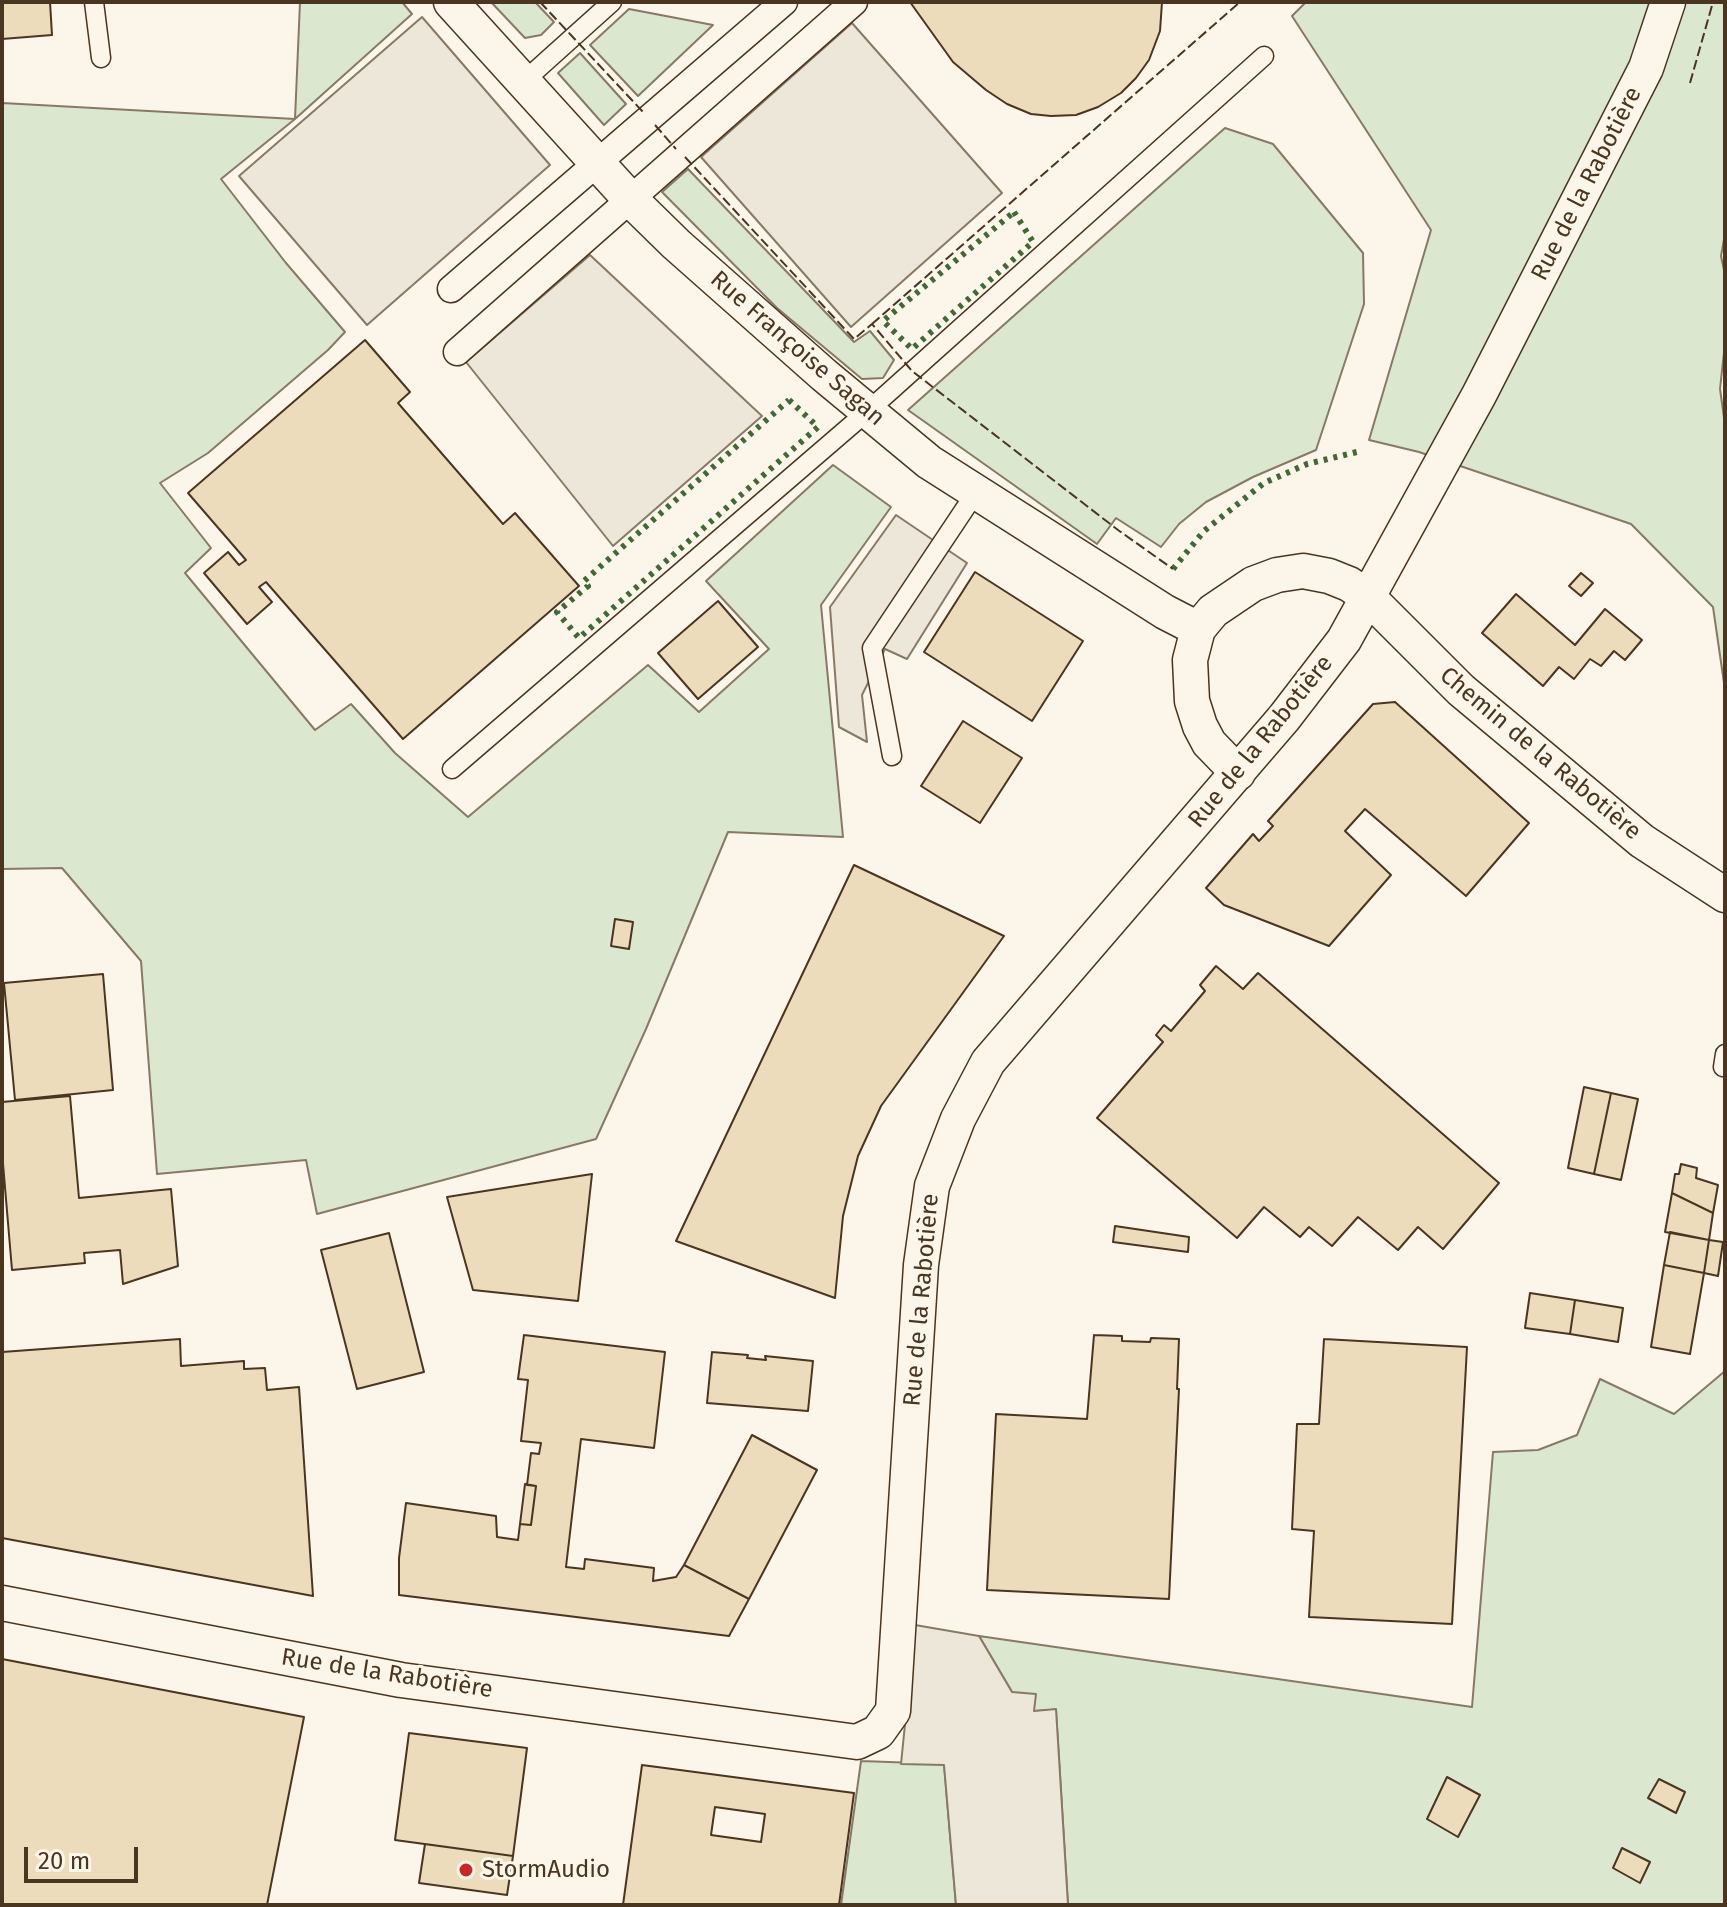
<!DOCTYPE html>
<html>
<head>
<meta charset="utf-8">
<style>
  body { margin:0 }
  #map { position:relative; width:1727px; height:1907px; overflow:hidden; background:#fbf6e9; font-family:"Fira Sans",sans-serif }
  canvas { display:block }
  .frame { position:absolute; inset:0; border:4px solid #4a3520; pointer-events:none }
  .scale { position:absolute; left:24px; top:1847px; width:114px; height:36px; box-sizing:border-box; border:4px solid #4a3520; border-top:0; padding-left:10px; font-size:24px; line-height:28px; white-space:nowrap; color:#4a3520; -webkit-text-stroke:6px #fbf6e9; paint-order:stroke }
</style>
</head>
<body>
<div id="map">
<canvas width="1727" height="1907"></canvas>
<div class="frame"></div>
<div class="scale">20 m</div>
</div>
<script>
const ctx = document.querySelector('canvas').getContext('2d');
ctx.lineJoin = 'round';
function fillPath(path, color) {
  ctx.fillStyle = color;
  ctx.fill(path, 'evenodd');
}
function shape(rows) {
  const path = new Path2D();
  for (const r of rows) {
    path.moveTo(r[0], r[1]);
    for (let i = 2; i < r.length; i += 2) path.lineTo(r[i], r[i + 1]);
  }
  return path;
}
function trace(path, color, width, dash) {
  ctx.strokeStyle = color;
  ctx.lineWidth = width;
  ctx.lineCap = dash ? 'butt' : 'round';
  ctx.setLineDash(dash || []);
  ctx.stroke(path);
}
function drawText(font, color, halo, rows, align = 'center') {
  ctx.font = font + ' "Fira Sans",sans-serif';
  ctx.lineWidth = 6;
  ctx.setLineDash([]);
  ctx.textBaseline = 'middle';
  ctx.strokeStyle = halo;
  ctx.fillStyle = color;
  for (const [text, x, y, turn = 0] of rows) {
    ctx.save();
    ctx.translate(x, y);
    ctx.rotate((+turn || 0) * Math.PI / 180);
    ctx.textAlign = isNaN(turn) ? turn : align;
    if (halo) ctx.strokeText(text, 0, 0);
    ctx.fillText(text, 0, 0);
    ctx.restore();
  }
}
const green = shape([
  [300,2,402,2,412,14,295,119,221,179,286,263,345,332,328,350,208,453,160,483,211,548,185,573,315,730,351,704,395,753,468,817,648,665,699,712,769,649,706,581,833,465,891,507,821,605,843,837,728,832,646,1029,596,1139,317,1214,306,1160,157,1174,141,961,62,868,2,869,2,103,295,119,300,2],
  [491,2,535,2,554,22,541,35,525,38,491,2],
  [1306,2,1725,2,1725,234,1721,256,1725,275,1725,343,1720,389,1725,425,1725,690,1713,607,1631,524,1419,452,1369,440,1431,230,1292,16,1306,2],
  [629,9,713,25,638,96,590,45,629,9],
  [580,53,626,104,604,125,558,73,580,53],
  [1225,128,1273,144,1363,253,1364,304,1316,450,1253,477,1206,502,1179,524,1161,547,1116,518,1097,544,908,410,1225,128],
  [688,169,854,342,870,331,894,360,883,378,862,379,777,308,662,192,688,169],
  [1725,1371,1725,1905,1068,1905,1056,1710,1034,1711,1012,1692,979,1636,1472,1707,1493,1452,1538,1450,1577,1435,1600,1379,1674,1414,1725,1371],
  [861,1761,944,1764,956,1905,841,1905,861,1761]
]);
const parking = shape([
  [422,17,550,165,367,325,239,176,422,17],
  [852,23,1002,193,851,327,701,157,852,23],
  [590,255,762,416,613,546,466,362,590,255],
  [896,515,967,563,907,659,885,649,862,695,867,742,839,727,830,607,896,515],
  [915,1625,979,1636,1012,1692,1036,1694,1034,1711,1056,1709,1068,1905,956,1905,944,1765,901,1764,915,1625]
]);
const building = shape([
  [2,2,50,2,52,35,2,39,2,2],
  [910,2,1162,2,1160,31,1149,60,1136,78,1121,93,1098,107,1076,115,1051,116,1031,114,1007,104,986,90,953,62,910,2],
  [365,340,410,392,398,403,503,524,515,513,579,586,403,739,266,582,259,587,272,602,247,624,204,573,228,552,239,565,246,560,188,493,365,340],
  [975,572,1083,641,1032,721,924,652,975,572],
  [1581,573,1593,583,1581,596,1569,586,1581,573],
  [1516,594,1575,645,1605,609,1642,640,1625,660,1614,651,1601,666,1590,659,1574,679,1559,667,1543,686,1482,633,1516,594],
  [718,601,758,647,698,699,658,653,718,601],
  [1395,702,1529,823,1466,896,1365,809,1345,831,1391,875,1329,946,1224,905,1206,888,1253,834,1259,841,1273,826,1268,821,1373,704,1395,702],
  [963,721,1022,758,980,823,921,786,963,721],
  [854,865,1004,936,881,1106,858,1156,843,1216,835,1298,676,1241,854,865],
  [615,919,633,922,629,949,611,946,615,919],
  [1216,966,1243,989,1258,973,1499,1183,1443,1249,1418,1227,1398,1250,1358,1217,1332,1246,1309,1227,1300,1237,1264,1207,1237,1238,1097,1118,1163,1042,1156,1035,1164,1025,1171,1031,1205,991,1200,985,1216,966],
  [103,974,113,1090,15,1100,4,983,103,974],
  [1584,1087,1611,1093,1594,1174,1568,1168,1584,1087],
  [1611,1093,1638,1099,1621,1180,1594,1174,1611,1093],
  [70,1096,79,1198,171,1189,178,1266,123,1284,120,1250,84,1253,85,1263,12,1270,2,1152,2,1102,70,1096],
  [1681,1164,1697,1168,1696,1178,1718,1185,1713,1213,1672,1193,1675,1174,1679,1174,1681,1164],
  [592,1174,578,1301,473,1290,447,1197,592,1174],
  [1672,1193,1713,1213,1709,1240,1665,1232,1672,1193],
  [1115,1226,1189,1237,1188,1252,1113,1242,1115,1226],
  [1670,1232,1709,1240,1704,1273,1664,1265,1670,1232],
  [389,1233,424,1372,357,1389,321,1250,389,1233],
  [1709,1240,1723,1242,1718,1276,1704,1273,1709,1240],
  [1664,1265,1704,1273,1690,1354,1651,1347,1664,1265],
  [1530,1293,1575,1300,1570,1334,1525,1328,1530,1293],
  [1575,1300,1623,1308,1618,1342,1570,1334,1575,1300],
  [524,1335,665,1352,654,1448,581,1439,566,1567,584,1569,585,1559,654,1568,653,1581,676,1577,684,1565,749,1599,729,1636,399,1595,399,1558,406,1503,496,1516,497,1537,518,1540,520,1524,531,1525,536,1486,527,1485,531,1453,539,1454,541,1443,521,1441,528,1380,518,1379,524,1335],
  [1094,1335,1122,1336,1122,1341,1150,1342,1151,1338,1179,1339,1177,1389,1179,1389,1169,1599,987,1590,996,1414,1087,1419,1094,1335],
  [180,1339,181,1366,244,1361,244,1369,265,1368,267,1390,299,1387,313,1596,2,1538,2,1352,180,1339],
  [1324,1339,1467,1347,1452,1624,1309,1617,1314,1531,1292,1529,1297,1424,1319,1424,1324,1339],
  [712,1352,748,1355,747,1358,766,1360,765,1356,813,1361,808,1411,707,1403,712,1352],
  [752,1435,817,1470,749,1599,684,1565,752,1435],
  [525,1484,536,1486,531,1525,520,1524,525,1484],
  [2,1659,304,1717,267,1905,2,1905,2,1659],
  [409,1733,527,1748,513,1856,395,1840,409,1733],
  [642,1765,854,1793,839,1905,623,1905,642,1765],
  [715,1807,765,1814,761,1842,711,1835,715,1807],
  [1447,1777,1480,1795,1458,1837,1427,1819,1447,1777],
  [1659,1779,1685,1792,1676,1813,1648,1798,1659,1779],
  [425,1844,513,1856,507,1895,419,1883,425,1844],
  [1622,1848,1650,1862,1640,1883,1613,1868,1622,1848]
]);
const service = shape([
  [94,2,101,58],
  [523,82,612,2],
  [892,756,872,648,976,492],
  [452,769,869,410,1264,56],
  [1723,1067,1725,1054]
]);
const pedestrian = shape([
  [451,289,784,2],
  [457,352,854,2]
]);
const minor = shape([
  [451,2,629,198,676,244,824,375,929,462,1165,612,1198,629],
  [1238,773,1209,743,1200,726,1192,701,1190,660,1198,629,1213,611,1253,584,1277,575,1303,571,1329,576,1349,584,1368,597,1461,690,1642,841,1725,895],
  [2,1603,401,1680,857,1742,878,1732,893,1711,921,1265,932,1186,958,1119,988,1062,1284,718,1344,640,1479,395,1646,68,1668,2]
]);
const hedge = shape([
  [1014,212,1033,242,912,349,883,321,1014,212],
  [789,400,818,427,579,638,557,612,588,586,584,581,789,400],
  [1173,569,1204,531,1264,483,1307,464,1361,451]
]);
const fence = shape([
  [540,2,644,113],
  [1690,83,1713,2],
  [655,125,676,149],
  [685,157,854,339,872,324,912,371,1118,530,1173,569],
  [872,324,1240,2]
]);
const markers = [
  [466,1870,8,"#c62828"]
];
const streetNames = [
  ["Rue de la Rabotière",1587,184,-63],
  ["Rue Françoise Sagan",797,349,41],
  ["Rue de la Rabotière",1261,742,-51],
  ["Chemin de la Rabotière",1540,754,40],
  ["Rue de la Rabotière",922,1300,-85],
  ["Rue de la Rabotière",387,1674,9]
];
const poiNames = [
  ["StormAudio",482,1870]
];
fillPath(green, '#dce7d0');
trace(green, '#887966', 2);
fillPath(parking, '#ede7d9');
trace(parking, '#887966', 2);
fillPath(building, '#ecdcbc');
trace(building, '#4a3520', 2);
trace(service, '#4a3520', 21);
trace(pedestrian, '#4a3520', 29);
trace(minor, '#4a3520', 37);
trace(service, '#fbf6e9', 18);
trace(pedestrian, '#fbf6e9', 26);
trace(minor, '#fbf6e9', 34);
trace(hedge, '#436837', 6, [4, 6]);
trace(fence, '#4a3520', 2, [10, 4]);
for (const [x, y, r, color] of markers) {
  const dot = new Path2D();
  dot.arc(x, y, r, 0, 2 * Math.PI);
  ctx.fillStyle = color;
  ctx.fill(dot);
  trace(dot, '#fbf6e9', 3);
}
drawText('24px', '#4a3520', '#fbf6e9', streetNames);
drawText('24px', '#4a3520', '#fbf6e9', poiNames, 'left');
</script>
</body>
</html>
